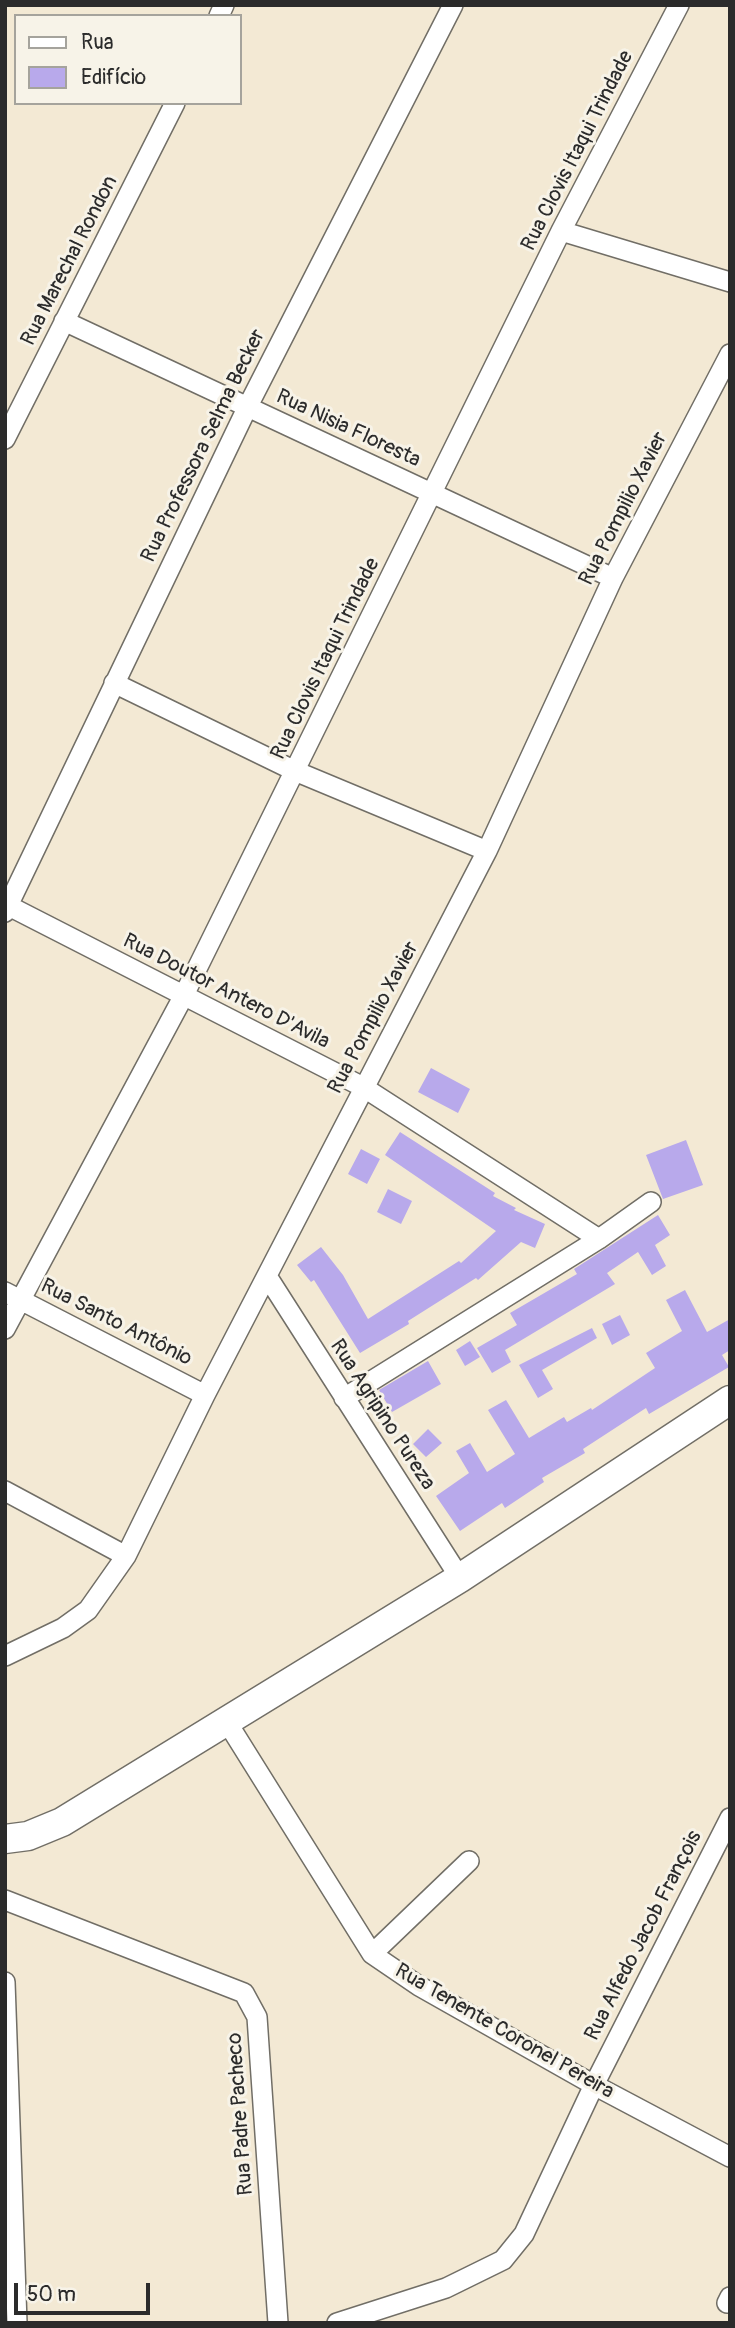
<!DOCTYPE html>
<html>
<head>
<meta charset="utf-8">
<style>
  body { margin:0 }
  #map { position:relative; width:735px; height:2328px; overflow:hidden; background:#f3e9d4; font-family:Pangolin,sans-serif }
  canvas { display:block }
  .frame { position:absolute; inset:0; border:7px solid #2b2b2b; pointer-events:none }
  .legend { position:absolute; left:14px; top:14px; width:228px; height:91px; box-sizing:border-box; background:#f7f3e8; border:2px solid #a5a39c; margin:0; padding:9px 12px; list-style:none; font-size:21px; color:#2b2b2b }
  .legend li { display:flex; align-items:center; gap:14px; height:35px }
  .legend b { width:35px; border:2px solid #a5a39c }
  .scale { position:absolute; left:14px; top:2283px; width:136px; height:32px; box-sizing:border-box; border:4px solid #2b2b2b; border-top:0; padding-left:9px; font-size:21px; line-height:24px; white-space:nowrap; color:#2b2b2b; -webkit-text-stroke:5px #f7f3e8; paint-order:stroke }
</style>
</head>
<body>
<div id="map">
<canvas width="735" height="2328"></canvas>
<div class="frame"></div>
<ul class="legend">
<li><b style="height:9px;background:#fff"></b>Rua</li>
<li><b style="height:19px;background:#b8a9eb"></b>Edifício</li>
</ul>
<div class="scale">50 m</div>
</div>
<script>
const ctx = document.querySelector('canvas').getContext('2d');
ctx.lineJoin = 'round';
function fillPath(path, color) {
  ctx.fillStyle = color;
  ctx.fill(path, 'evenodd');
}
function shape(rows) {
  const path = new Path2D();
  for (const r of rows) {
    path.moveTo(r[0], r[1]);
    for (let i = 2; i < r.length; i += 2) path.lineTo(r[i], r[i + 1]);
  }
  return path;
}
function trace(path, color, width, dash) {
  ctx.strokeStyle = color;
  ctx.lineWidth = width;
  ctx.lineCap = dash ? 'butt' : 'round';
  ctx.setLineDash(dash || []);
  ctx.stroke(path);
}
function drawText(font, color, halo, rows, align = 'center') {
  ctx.font = font + ' Pangolin,sans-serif';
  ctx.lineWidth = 6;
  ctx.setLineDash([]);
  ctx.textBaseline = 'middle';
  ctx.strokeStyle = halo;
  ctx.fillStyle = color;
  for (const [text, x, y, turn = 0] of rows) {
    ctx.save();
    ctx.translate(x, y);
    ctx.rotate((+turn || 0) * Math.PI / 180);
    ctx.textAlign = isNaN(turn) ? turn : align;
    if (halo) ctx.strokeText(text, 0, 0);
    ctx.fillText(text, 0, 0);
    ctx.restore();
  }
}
const building = shape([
  [431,1068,470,1089,458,1113,418,1092],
  [400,1132,495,1193,493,1196,516,1208,514,1210,545,1224,535,1248,521,1242,478,1280,476,1278,408,1321,409,1324,360,1353,314,1280,311,1282,297,1265,321,1247,343,1275,368,1319,459,1261,461,1263,496,1231,385,1155],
  [686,1140,703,1185,663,1199,646,1155],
  [361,1149,380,1159,367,1184,348,1174],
  [388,1189,412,1201,401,1224,377,1212],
  [658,1215,670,1235,655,1245,666,1266,652,1275,638,1252,607,1273,615,1284,505,1350,511,1362,492,1373,477,1348,517,1325,510,1313,577,1274,574,1269],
  [685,1290,707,1332,730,1319,730,1350,722,1355,729,1367,649,1414,646,1408,583,1449,585,1453,542,1478,544,1482,505,1508,502,1503,460,1531,436,1496,469,1473,456,1451,470,1443,487,1472,515,1454,488,1410,506,1400,529,1438,564,1417,567,1422,591,1408,592,1410,655,1368,646,1353,682,1331,666,1300],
  [620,1315,630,1335,612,1345,602,1324],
  [592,1328,597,1338,542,1370,553,1389,538,1398,519,1365],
  [470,1341,480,1357,465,1366,456,1350],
  [428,1361,441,1384,392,1412,379,1390],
  [428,1429,442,1443,426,1457,413,1444]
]);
const minor = shape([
  [219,16,224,5],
  [561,231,730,282],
  [64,321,613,578],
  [5,439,175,103],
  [114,683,295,771,487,851],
  [5,904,363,1087,599,1239],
  [5,912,248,406,453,5],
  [267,1276,460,1578],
  [5,1292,205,1395],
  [5,1329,183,997,561,231,679,5],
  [344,1398,599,1239,651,1202],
  [5,1491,126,1556],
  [5,1656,63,1628,88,1610,126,1556,205,1395,487,851,613,578,730,354],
  [227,1722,372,1954,419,1986,594,2085,730,2157],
  [5,1900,244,1993,257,2017,278,2323],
  [372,1954,469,1861],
  [5,1982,17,2323],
  [727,2303,730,2297],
  [337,2323,446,2288,503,2260,524,2234,594,2085,730,1818]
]);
const secondary = shape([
  [5,1839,28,1836,62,1822,460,1578,730,1400]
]);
const streetNames = [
  ["Rua Clovis Itaqui Trindade",578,151,-63],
  ["Rua Marechal Rondon",70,261,-63],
  ["Rua Nisia Floresta",348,429,25],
  ["Rua Professora Selma Becker",204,446,-64],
  ["Rua Pompilio Xavier",624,509,-63],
  ["Rua Clovis Itaqui Trindade",326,659,-64],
  ["Rua Doutor Antero D'Avila",226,992,27],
  ["Rua Pompilio Xavier",374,1018,-62],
  ["Rua Santo Antônio",116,1323,27],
  ["Rua Agripino Pureza",382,1415,57],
  ["Rua Alfedo Jacob François",644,1936,-63],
  ["Rua Tenente Coronel Pereira",504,2032,30],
  ["Rua Padre Pacheco",241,2114,-94]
];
fillPath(building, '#b8a9eb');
trace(minor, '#716e66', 22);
trace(secondary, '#716e66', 31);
trace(minor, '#fff', 19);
trace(secondary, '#fff', 28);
drawText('21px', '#2b2b2b', '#f7f3e8', streetNames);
</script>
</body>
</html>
